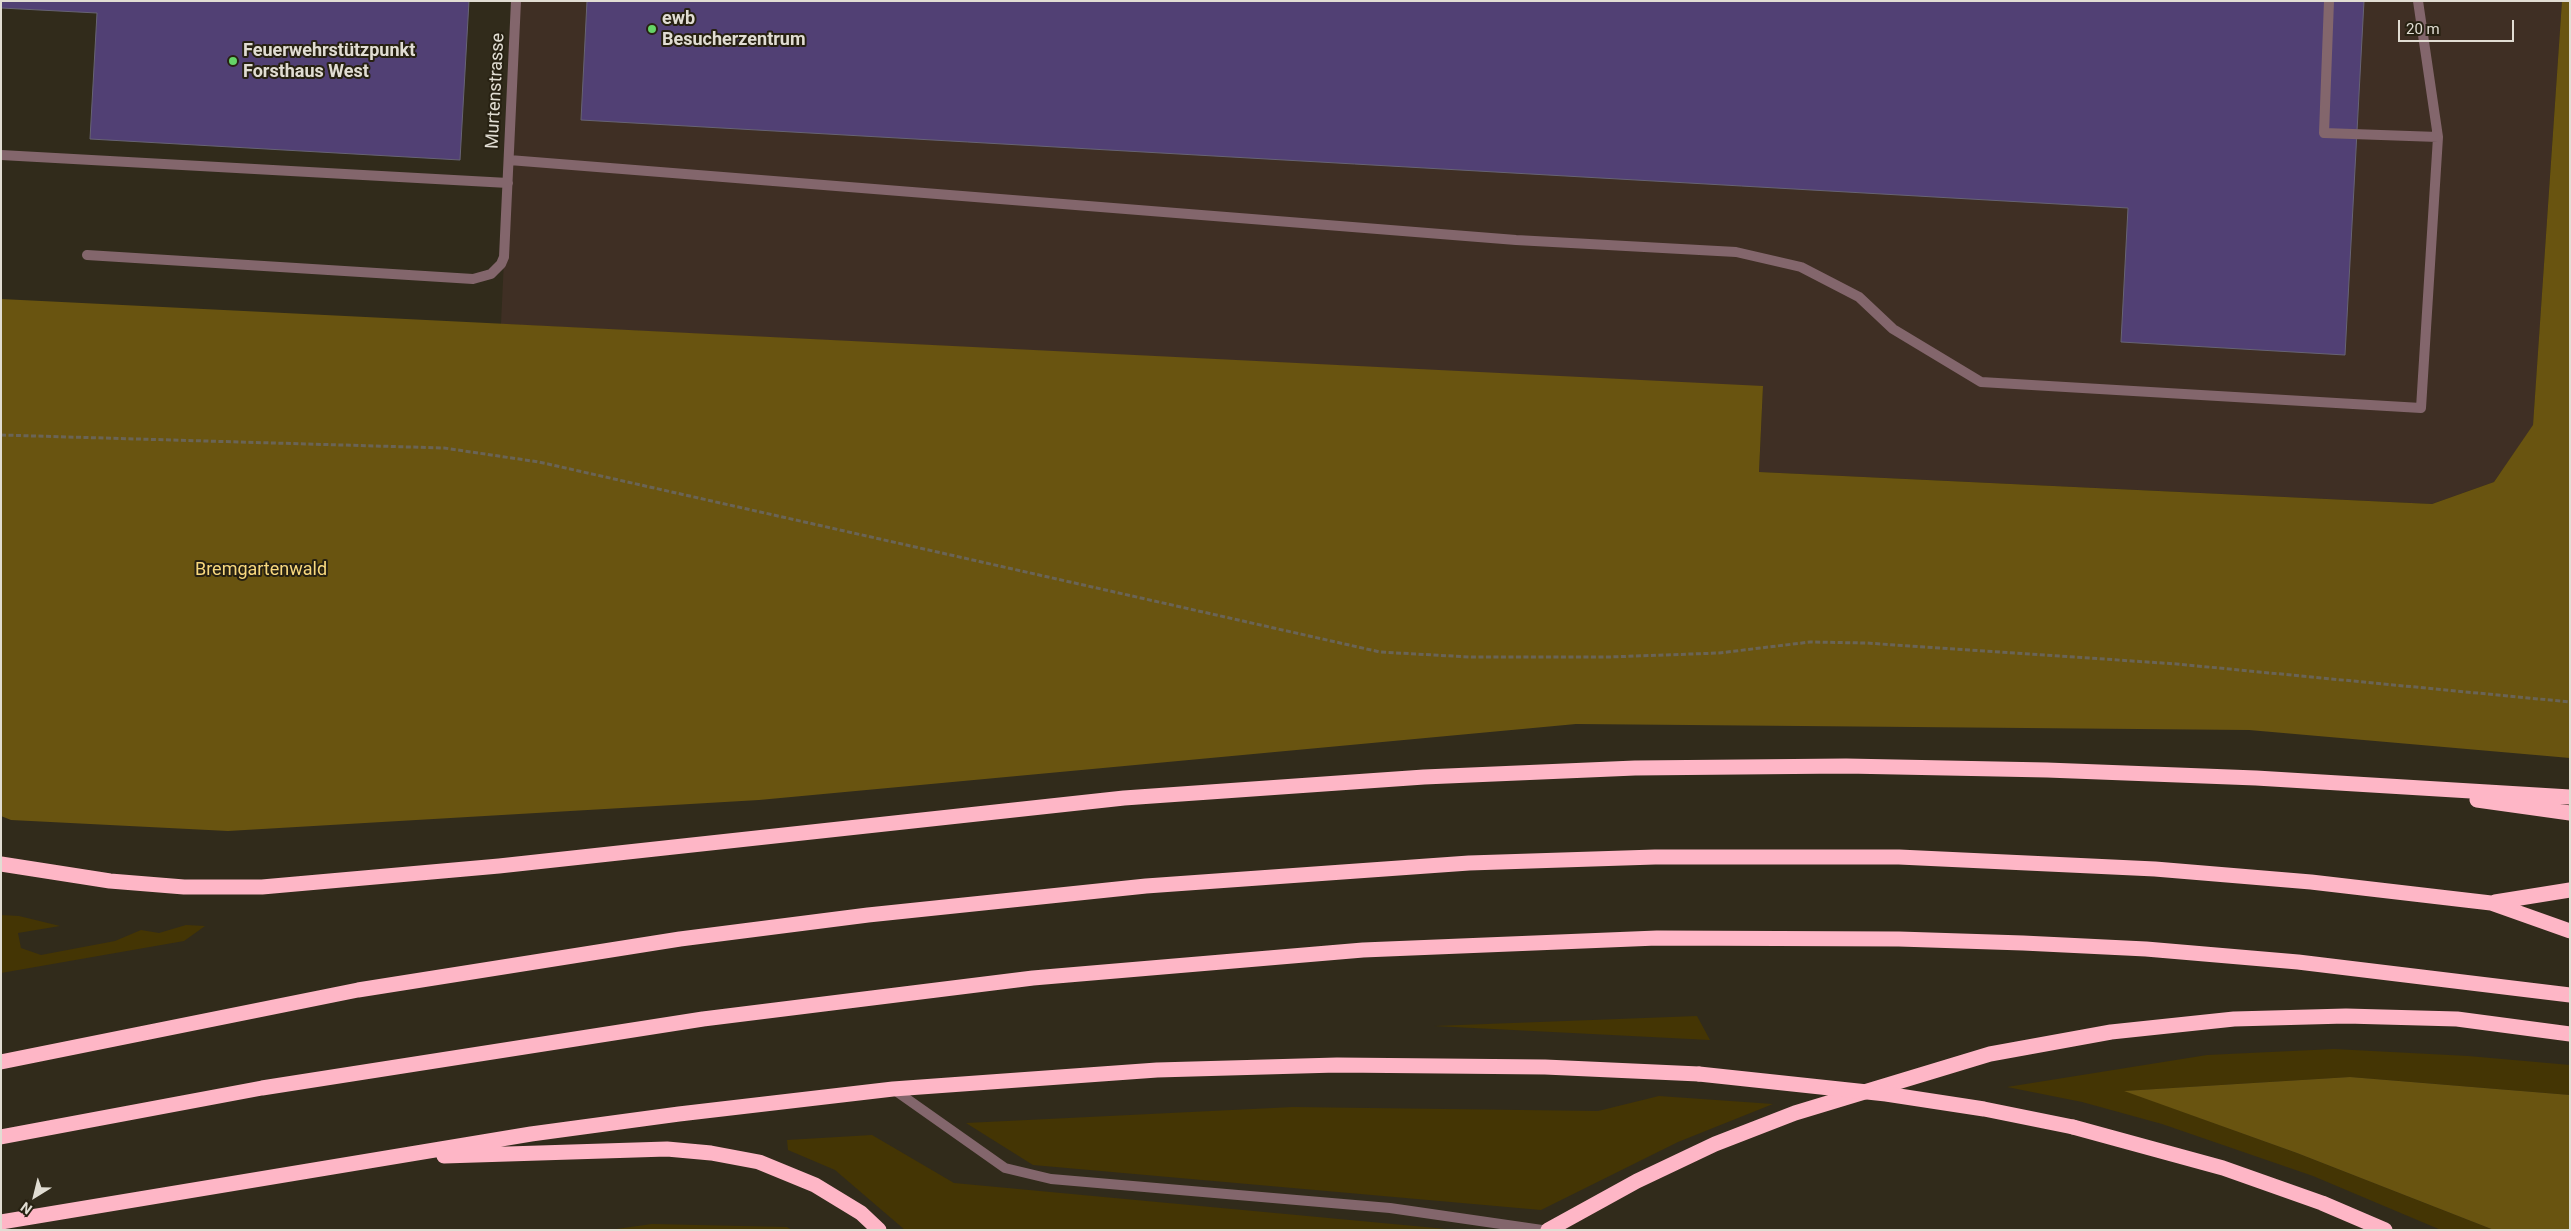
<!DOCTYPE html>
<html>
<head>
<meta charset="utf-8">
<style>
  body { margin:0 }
  #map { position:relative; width:2571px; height:1231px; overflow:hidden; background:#312b1b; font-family:Roboto,sans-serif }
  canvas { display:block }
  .frame { position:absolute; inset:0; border:2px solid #e1ddd3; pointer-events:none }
  .north { position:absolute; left:10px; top:1171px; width:50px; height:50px; -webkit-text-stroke:4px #272112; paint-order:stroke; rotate:216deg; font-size:14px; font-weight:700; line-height:20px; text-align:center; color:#e1ddd3 }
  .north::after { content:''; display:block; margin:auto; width:18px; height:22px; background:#e1ddd3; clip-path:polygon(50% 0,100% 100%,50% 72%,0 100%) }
  .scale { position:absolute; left:2398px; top:20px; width:116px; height:22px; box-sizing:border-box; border:2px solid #e1ddd3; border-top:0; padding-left:6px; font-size:15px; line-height:18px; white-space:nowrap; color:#e1ddd3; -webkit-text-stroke:4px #272112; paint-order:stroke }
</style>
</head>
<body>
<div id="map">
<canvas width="2571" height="1231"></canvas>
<div class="frame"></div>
<div class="north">N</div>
<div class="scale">20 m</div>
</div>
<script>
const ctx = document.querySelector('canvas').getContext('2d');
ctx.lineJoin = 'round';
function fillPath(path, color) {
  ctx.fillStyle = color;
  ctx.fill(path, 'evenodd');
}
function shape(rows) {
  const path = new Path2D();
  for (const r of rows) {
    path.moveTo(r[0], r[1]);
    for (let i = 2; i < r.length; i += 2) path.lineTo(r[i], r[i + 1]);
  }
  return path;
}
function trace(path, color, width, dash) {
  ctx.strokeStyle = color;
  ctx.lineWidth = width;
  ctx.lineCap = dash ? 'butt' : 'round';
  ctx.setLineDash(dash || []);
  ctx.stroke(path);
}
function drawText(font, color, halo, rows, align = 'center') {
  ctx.font = font + ' Roboto,sans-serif';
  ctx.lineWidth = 4;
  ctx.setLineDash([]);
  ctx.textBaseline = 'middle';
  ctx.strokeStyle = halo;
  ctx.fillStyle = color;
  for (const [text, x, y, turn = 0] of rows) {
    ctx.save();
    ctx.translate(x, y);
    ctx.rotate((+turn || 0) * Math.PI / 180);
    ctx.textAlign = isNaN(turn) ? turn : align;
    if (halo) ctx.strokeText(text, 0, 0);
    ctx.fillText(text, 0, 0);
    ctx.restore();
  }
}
const industrial = shape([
  [516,1,2562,1,2533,426,2494,482,2432,504,1759,472,1763,387,501,324]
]);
const green = shape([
  [1,915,19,916,60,926,18,933,21,948,41,955,115,941,141,930,159,933,186,925,205,926,184,941,1,973],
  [1697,1016,1710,1040,1434,1026],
  [2334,1049,2468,1056,2570,1065,2570,1095,2350,1077,2125,1091,2297,1153,2494,1230,2441,1230,2313,1176,2162,1124,2082,1102,2007,1087,2207,1055],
  [1659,1096,1773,1104,1678,1142,1541,1210,1033,1165,966,1123,1293,1107,1598,1111],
  [872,1135,954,1183,1457,1230,905,1230,835,1170,788,1150,787,1140],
  [652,1224,787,1227,792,1230,609,1230]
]);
const forest = shape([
  [2562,1,2570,1,2570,758,2249,730,1576,724,759,800,228,831,11,820,1,816,1,299,1763,386,1759,472,2432,504,2494,482,2533,425],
  [2350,1077,2570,1095,2570,1230,2494,1230,2297,1153,2124,1091]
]);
const building = shape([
  [1,1,469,1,460,160,90,139,97,13,1,8,1,1],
  [587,1,2364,1,2345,355,2121,342,2128,208,581,120,587,1]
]);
const path = shape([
  [1,435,444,448,539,462,1380,652,1470,657,1609,657,1719,653,1810,642,1866,643,2177,664,2570,702]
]);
const service = shape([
  [2329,1,2324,133,2438,137,2418,1],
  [1,155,508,183],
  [509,160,1516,240,1736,252,1801,267,1859,297,1893,329,1981,382,2421,408,2438,137],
  [87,255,473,279,491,274,501,264,504,257,516,1],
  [893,1089,1005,1168,1051,1179,1390,1208,1542,1230]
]);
const motorway = shape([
  [2477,800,2570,813],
  [1,864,110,881,184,887,262,887,499,866,1124,798,1424,777,1635,768,1846,766,2047,770,2256,778,2570,797],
  [2495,902,2570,890],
  [1,1062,358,990,680,939,868,915,1146,886,1469,863,1655,857,1899,857,2155,869,2311,882,2491,903,2570,931],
  [2073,1127,2223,1168,2322,1203,2385,1230],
  [1,1137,262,1088,703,1019,1033,978,1363,950,1657,938,1899,939,2023,943,2146,949,2298,962,2570,995],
  [444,1156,667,1149,711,1153,759,1162,815,1185,861,1213,879,1230],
  [1,1222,531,1134,679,1114,893,1089,1157,1070,1337,1065,1545,1067,1699,1074],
  [1548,1230,1637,1181,1715,1144,1795,1113,1990,1054,2111,1032,2234,1019,2346,1016,2457,1019,2570,1034]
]);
const motorwayBridge = shape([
  [1699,1074,1886,1094,1984,1109,2073,1127]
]);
const markers = [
  [652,29,5,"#65d467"],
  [233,61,5,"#65d467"]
];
const poiNames = [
  ["ewb",662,19],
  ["Besucherzentrum",662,40],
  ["Feuerwehrstützpunkt",243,51],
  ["Forsthaus West",243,72]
];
const streetNames = [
  ["Murtenstrasse",496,91,-87]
];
const parkNames = [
  ["Bremgartenwald",261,570]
];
fillPath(industrial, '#3f2f24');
fillPath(green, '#443504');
fillPath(forest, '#695410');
fillPath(building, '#514074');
trace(building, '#676374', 1);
trace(path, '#6a6456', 3, [5, 2.5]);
trace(service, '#83666c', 10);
trace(motorway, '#feb6c6', 15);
trace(motorwayBridge, '#feb6c6', 15);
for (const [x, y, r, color] of markers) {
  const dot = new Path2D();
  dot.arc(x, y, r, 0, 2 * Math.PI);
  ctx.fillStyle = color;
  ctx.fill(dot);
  trace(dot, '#272112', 2);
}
drawText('bold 18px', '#e1ddd3', '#272112', poiNames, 'left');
drawText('18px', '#e1ddd3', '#272112', streetNames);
drawText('18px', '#f8d87e', '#272112', parkNames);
</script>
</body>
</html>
